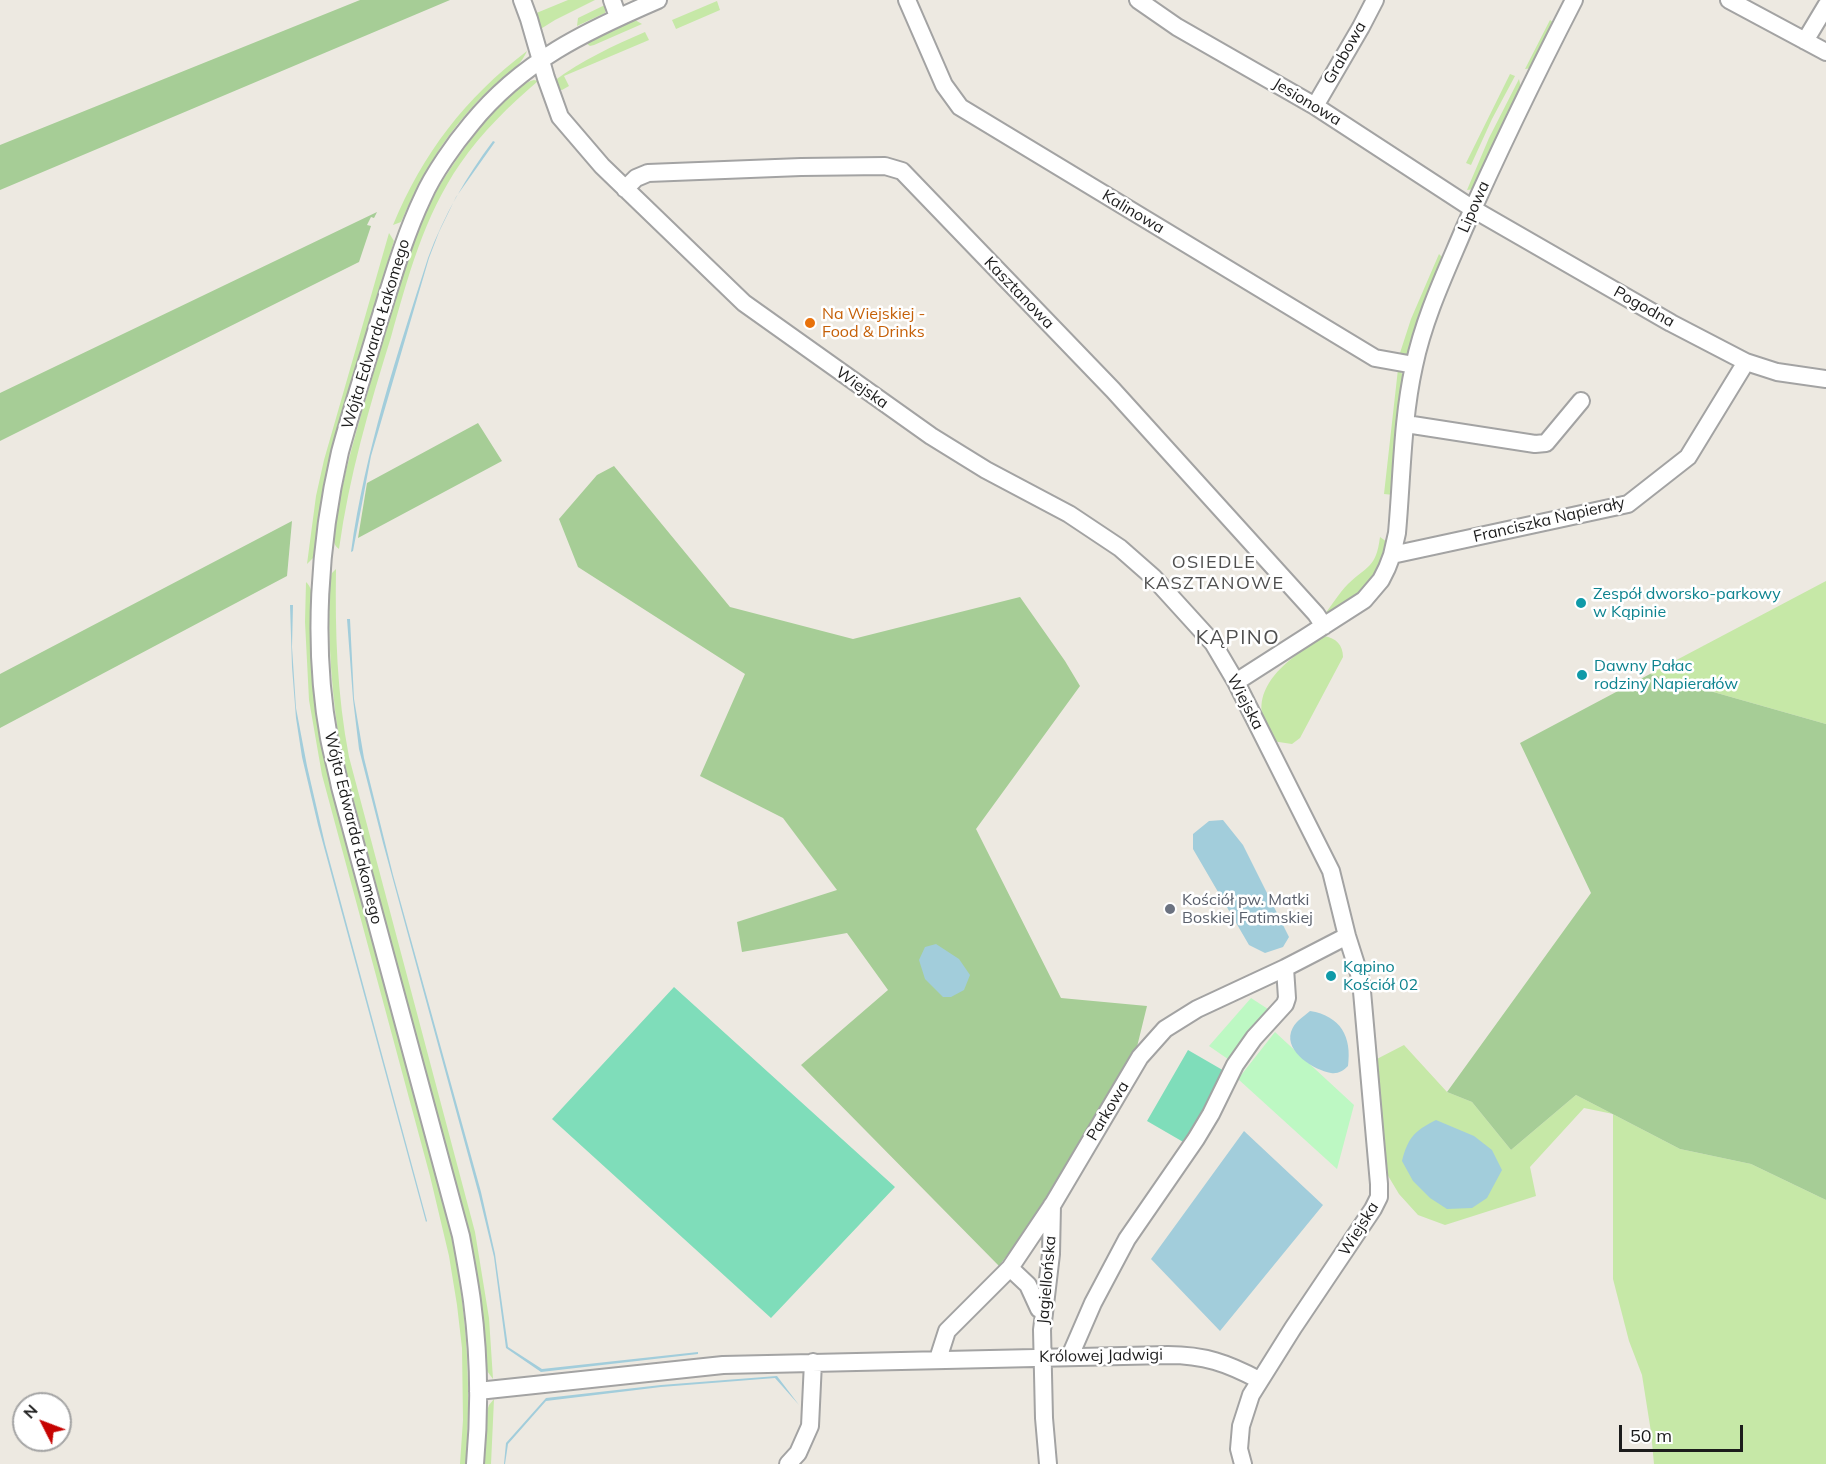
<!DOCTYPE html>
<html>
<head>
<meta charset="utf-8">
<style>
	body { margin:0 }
	#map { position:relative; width:1826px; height:1464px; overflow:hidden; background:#ede9e1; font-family:Mulish,sans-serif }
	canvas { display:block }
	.north { position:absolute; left:12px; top:1392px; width:60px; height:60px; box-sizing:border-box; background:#fff; border:2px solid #a4a4a4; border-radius:50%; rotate:312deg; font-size:16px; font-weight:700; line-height:24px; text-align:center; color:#1c1c1c }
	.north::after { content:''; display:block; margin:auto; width:21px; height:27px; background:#c60402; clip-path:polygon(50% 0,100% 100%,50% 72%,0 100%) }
	.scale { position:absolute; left:1619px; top:1425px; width:124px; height:27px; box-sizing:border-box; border:3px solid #1c1c1c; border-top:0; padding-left:8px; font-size:18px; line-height:21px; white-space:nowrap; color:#1c1c1c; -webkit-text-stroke:4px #fff; paint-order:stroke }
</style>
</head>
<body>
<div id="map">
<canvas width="1826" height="1464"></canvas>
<div class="north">N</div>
<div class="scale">50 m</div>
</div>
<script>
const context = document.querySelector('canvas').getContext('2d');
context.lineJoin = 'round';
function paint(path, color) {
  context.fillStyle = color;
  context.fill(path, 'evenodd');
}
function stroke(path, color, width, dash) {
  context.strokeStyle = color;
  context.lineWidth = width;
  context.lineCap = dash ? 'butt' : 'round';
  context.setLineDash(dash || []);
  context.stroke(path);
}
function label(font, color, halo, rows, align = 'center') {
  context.font = font + ' Mulish,sans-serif';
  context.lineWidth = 5;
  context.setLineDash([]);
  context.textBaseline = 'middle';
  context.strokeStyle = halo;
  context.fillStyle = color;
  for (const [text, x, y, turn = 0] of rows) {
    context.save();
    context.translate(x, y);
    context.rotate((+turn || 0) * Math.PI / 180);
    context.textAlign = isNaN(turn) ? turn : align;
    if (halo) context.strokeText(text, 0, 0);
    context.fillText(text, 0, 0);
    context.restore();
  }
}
paint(new Path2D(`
	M568,0H595L555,20L539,30L534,14Z
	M717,1L720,10L676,29L672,20Z
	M607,4L605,13L577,26L578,18Z
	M635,20L642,24L594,45L590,46L586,43Z
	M1550,20L1553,22L1554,25L1533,68L1525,69Z
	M645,32L649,40L564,76L569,86L562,90L557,89L554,81C582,60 613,46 645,32Z
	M527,51C520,68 501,79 488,91C477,101 467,113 457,125C433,155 416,188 401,222L393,225C423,153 465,98 527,51Z
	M1510,74L1515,76L1492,119L1471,165L1466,163Z
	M1519,79L1521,88L1475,189L1467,190L1489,138Z
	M534,80L538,81C509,106 482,132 460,164C424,216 408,277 391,337C369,408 349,476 339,549C336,547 335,545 334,542C332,531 340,499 342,488C354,435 370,385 385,333C399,287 411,239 434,196C448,169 505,86 534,80Z
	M389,233L394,241C363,345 329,449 314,557L307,564L316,496L324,460Z
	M1439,254L1444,259L1410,352L1404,355L1399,356L1411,319Z
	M1398,369L1404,376L1394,495L1384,494Z
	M1380,537L1387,542C1382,562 1373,583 1357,596C1349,603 1338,609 1329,615H1324C1332,605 1339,593 1348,584C1368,565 1376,568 1380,537Z
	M336,569C335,633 337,694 349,757L475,1232L489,1318L493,1379L487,1371L486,1366L481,1300L469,1234L341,753C332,696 327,638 330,580L332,573Z
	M1826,581V724L1650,674Z
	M306,582C316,591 311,610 312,622C313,667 317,712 324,756L445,1206C466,1296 472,1372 466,1464H460L463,1420L462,1348L457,1305L449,1256L430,1176L322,775L309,700L305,622Z
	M1324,636C1336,638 1343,645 1343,657L1300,738L1292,744L1272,741C1269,734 1265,726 1263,719C1253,680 1298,653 1324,636Z
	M1404,1045L1447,1092L1472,1102L1511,1150L1576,1095L1680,1149L1751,1164L1826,1200V1464H1654L1651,1432L1642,1375L1629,1341L1613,1279V1114L1584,1108L1530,1167L1536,1196L1445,1225L1418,1215L1399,1194L1387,1174L1373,1061Z
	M494,1399L491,1464H484L487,1411L489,1405Z`), '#c6e8a7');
paint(new Path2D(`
	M360,0H450L0,190V145Z
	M377,212L374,218L371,217L367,225L371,226L359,262L0,441V393Z
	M478,423L502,461L358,538L367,483Z
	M614,466L730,607L853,639L1020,597L1065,661L1080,686L976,829L1061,998L1147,1006L1135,1055L1046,1203L999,1266L801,1065L888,990L847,933L742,952L737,922L837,890L783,818L700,776L745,674L578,567L559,519L597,475Z
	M292,521L287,576L0,728V674Z
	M1650,674L1826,724V1200L1751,1164L1680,1149L1576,1095L1511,1150L1472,1102L1447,1092L1591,893L1520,743Z`), '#a6cd96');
paint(new Path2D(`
	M1251,998L1274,1013L1235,1064L1209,1046Z
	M1275,1032L1354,1105L1337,1169L1238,1079Z`), '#bdf8c3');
paint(new Path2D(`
	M674,987L895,1187L771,1318L552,1119Z
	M1188,1050L1226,1072L1185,1143L1147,1121Z`), '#7fddba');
paint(new Path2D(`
	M493,141L495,142L456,197L439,232L429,258L371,456L353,551L351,552C365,451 397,355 428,258C444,215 466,177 493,141Z
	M290,605H293L292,647L296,708L307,766L325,844L427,1221L426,1222L318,825L302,757L296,718L292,667Z
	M347,619H350L354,699L364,758L393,875L481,1192L495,1254L508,1347L542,1369L698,1352V1354L541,1372L506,1348L494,1257L479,1195L383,843L359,749L353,699Z
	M1223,820L1243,845L1289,937L1283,947L1265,953L1249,945L1193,849V834L1209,821Z
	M936,944L959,959L970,975L964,990L951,997H943L925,979L919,960L925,947Z
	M1310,1011C1341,1016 1352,1037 1348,1066C1343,1071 1338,1074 1331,1073C1314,1070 1285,1052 1291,1032C1294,1022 1303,1017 1310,1011Z
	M1436,1120L1474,1136L1492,1150L1502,1170L1487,1198L1472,1208L1447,1209L1430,1198L1413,1181L1402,1161C1408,1138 1414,1131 1436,1120Z
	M1244,1131L1323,1205L1220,1331L1151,1259Z
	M777,1376L799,1405L775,1378L661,1387L546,1401L508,1444L505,1464H504L506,1443L546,1398L661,1385Z`), '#a2cddb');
const minor = new Path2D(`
	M522,0L529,19L546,78L560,117L602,166L744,303L931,436L986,470L1069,514L1120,548L1153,577L1213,643L1236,682L1331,871L1347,936L1361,980L1379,1184V1197L1373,1209L1293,1328L1251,1395L1241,1426L1239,1449L1243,1464
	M612,0L618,17
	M907,0L944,85L960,107L1375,358L1414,365
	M1138,0L1177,27L1315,106L1473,209L1671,323L1746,362L1777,372L1826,379
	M1729,0L1826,52
	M1805,41L1826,6
	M1315,106L1361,27L1375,0
	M625,189L636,178L648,173L801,167L885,166L902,171L1113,390L1316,614L1324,626
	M1406,424L1535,444L1546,443L1581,401
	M1392,555L1628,504L1688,457L1746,362
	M1236,682L1364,600L1381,580L1387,568L1392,555L1397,533C1402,478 1402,420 1414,366C1424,318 1445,274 1464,229C1498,152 1535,76 1574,0
	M1010,1268L1028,1285L1039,1309L1043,1310
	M1070,1356L1093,1303L1127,1239L1196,1139L1211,1114L1235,1065L1254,1038L1285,1004L1287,998L1285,968
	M938,1359L947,1331L1010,1268L1053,1204L1140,1057L1165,1029L1197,1009L1285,968L1347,936
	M478,1391L723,1365L1168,1355C1204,1355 1227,1363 1259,1380
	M475,1464C480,1410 479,1354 472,1301C469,1279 465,1258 461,1236L340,787C337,771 332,754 329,738C312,646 319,542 340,452C351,411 365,369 377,328C391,284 403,239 423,197C433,174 455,143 471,124C522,61 586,31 658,0
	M788,1464L798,1453L810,1426L813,1362
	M1048,1464L1044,1418L1042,1330L1051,1254L1052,1205`);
stroke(minor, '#a3a3a3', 20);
stroke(minor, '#fff', 16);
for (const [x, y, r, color] of [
	[810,323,6,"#e8710a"],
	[1581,603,6,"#0f9aa8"],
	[1582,675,6,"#0f9aa8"],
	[1170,909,6,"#6b7280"],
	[1331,976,6,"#0f9aa8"]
]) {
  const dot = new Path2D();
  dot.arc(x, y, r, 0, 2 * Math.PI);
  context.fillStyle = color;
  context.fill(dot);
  stroke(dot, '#fff', 2);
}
label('16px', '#1c1c1c', '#fff', [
	["Grabowa",1345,53,-60],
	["Jesionowa",1307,102,31],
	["Lipowa",1474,207,-66],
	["Kalinowa",1133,212,31],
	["Kasztanowa",1019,293,46],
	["Pogodna",1644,307,29],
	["Wójta Edwarda Łakomego",376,334,-73],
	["Wiejska",862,388,35],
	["Franciszka Napierały",1549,520,-13],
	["Wiejska",1245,702,62],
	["Wójta Edwarda Łakomego",353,828,76],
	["Parkowa",1108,1111,-59],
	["Wiejska",1359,1229,-58],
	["Jagiellońska",1047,1280,-85],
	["Królowej Jadwigi",1101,1356,-1]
]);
label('16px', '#c56008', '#fff', [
	["Na Wiejskiej -",822,314],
	["Food & Drinks",822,332]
], 'left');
label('16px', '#0d838f', '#fff', [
	["Zespół dworsko-parkowy",1593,594],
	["w Kąpinie",1593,612],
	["Dawny Pałac",1594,666],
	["rodziny Napierałów",1594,684],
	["Kąpino",1343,967],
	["Kościół 02",1343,985]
], 'left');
label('16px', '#5b616d', '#fff', [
	["Kościół pw. Matki",1182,900],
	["Boskiej Fatimskiej",1182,918]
], 'left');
context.letterSpacing = '1.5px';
label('18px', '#4f4f4f', '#fff', [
	["OSIEDLE",1214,563],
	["KASZTANOWE",1214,584]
]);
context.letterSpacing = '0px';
context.letterSpacing = '1.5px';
label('20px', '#4f4f4f', '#fff', [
	["KĄPINO",1238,638]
]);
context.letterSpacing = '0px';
</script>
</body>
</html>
